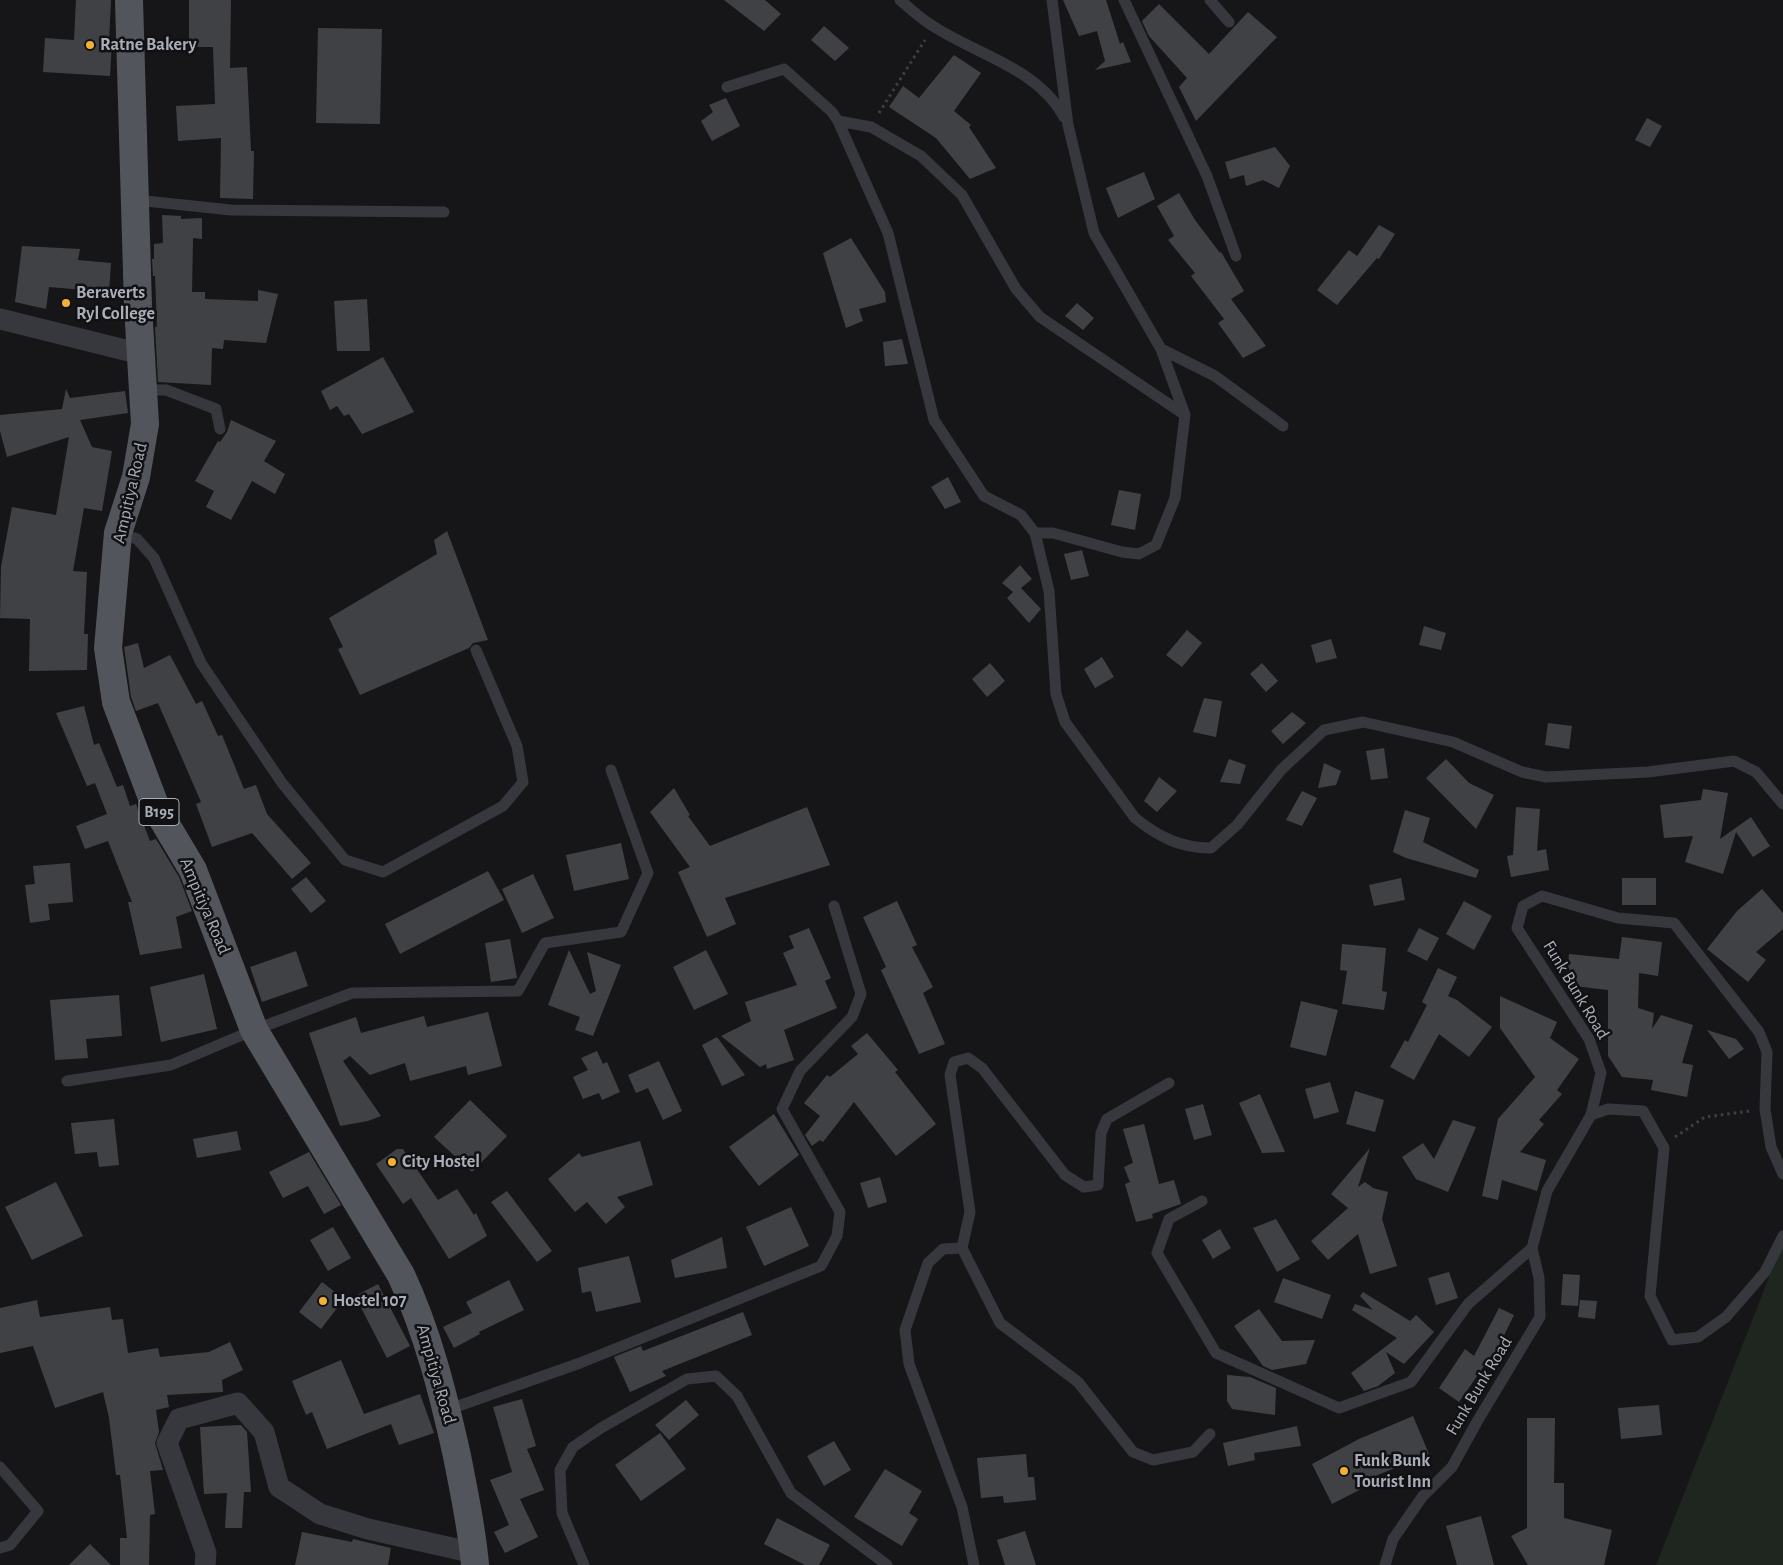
<!DOCTYPE html>
<html>
<head>
<meta charset="utf-8">
<style>
	body { margin:0 }
	canvas { display:block; background:#161618 }
</style>
</head>
<body>
<canvas width="1783" height="1565"></canvas>
<script>
const context = document.querySelector('canvas').getContext('2d');
context.lineJoin = 'round';
function paint(path, color) {
  context.fillStyle = color;
  context.fill(path, 'evenodd');
}
function stroke(path, color, width, dash) {
  context.strokeStyle = color;
  context.lineWidth = width;
  context.lineCap = dash ? 'butt' : 'round';
  context.setLineDash(dash || []);
  context.stroke(path);
}
function label(font, color, halo, rows, align = 'center') {
  context.font = font + ' "Alegreya Sans",sans-serif';
  context.lineWidth = 5;
  context.setLineDash([]);
  context.textBaseline = 'middle';
  context.strokeStyle = halo;
  context.fillStyle = color;
  for (const [text, x, y, turn = 0] of rows) {
    context.save();
    context.translate(x, y);
    context.rotate((+turn || 0) * Math.PI / 180);
    context.textAlign = isNaN(turn) ? turn : align;
    if (halo) context.strokeText(text, 0, 0);
    context.fillText(text, 0, 0);
    context.restore();
  }
}
paint(new Path2D(`
	M1783,1242V1565H1656Z`), '#1e261f');
paint(new Path2D(`
	M76,0H111L109,42H112L110,76L43,72L45,38L74,40Z
	M189,0H231L230,68L247,67L251,151H254L253,199L220,198L221,138L178,141L176,106L215,104L213,47H189Z
	M724,0H765L781,14L764,31Z
	M1063,0H1106L1120,44L1123,42L1131,62L1095,70L1105,61L1097,31L1079,36Z
	M1159,4L1209,54L1248,12L1277,37L1196,121L1179,87L1187,78L1149,36L1142,21Z
	M824,26L849,48L835,61L811,40Z
	M318,28L382,29L380,124L316,123Z
	M954,55L981,73L954,111L971,125L969,127L996,168L970,179L936,138L889,107L903,86L919,98Z
	M726,98L740,126L712,141L701,121L713,112L709,105Z
	M1647,118L1662,126L1650,147L1635,140Z
	M1275,147L1290,166L1279,188L1263,180L1246,186L1244,175L1230,179L1225,162Z
	M1144,172L1155,199L1118,218L1106,188Z
	M1179,193L1195,220L1220,253L1221,252L1244,291L1231,299L1266,346L1243,358L1218,323L1224,319L1191,276L1195,273L1168,240L1174,236L1157,206Z
	M162,215L181,216V219L202,218V239L193,238L192,292H205V299L258,301V290L278,294L266,343L224,340L223,349L212,348L211,385L158,382L155,327H157L155,276H153L152,259H154V244L163,243Z
	M1379,225L1395,234L1379,259L1377,258L1337,305L1317,290L1349,250L1357,256Z
	M851,238L885,292L886,302L859,309L863,321L846,328L823,253Z
	M22,246L80,249L78,260L111,263L109,292L49,287L46,309L15,302Z
	M367,299L370,351H337L334,301Z
	M1077,303L1094,318L1083,330L1065,316Z
	M902,339L908,364L885,366L883,342Z
	M383,357L414,412L362,434L349,414L344,416L337,406L330,410L321,391Z
	M66,389L70,398L125,391L128,413L80,420L92,447L112,451L102,511L84,508L73,571L87,572L84,634H88L87,670L29,671L30,619L0,618L1,567L12,507L56,515L69,437L7,457L0,431V415L62,409Z
	M231,420L276,441L264,461L285,474L275,494L252,481L231,520L206,507L214,491L195,481L218,441L220,442L227,432Z
	M948,477L961,502L945,509L931,487Z
	M1119,490L1141,494L1135,530L1111,525Z
	M447,531L488,640L473,643L469,648L360,695L338,649L343,647L329,618L437,554L434,540Z
	M1082,550L1089,576L1071,580L1064,554Z
	M1020,565L1032,579L1021,588L1041,609L1029,623L1007,598L1013,592L1002,583Z
	M1424,626L1446,633L1441,650L1419,645Z
	M1187,630L1202,643L1182,667L1166,655Z
	M1331,639L1337,658L1316,663L1311,645Z
	M138,643L144,668L170,655L196,704L202,701L218,736L222,735L244,789L256,785L267,814L311,863L292,879L252,833L212,847L196,804L201,802L158,703L136,711L131,697L124,647Z
	M1102,657L1114,677L1095,688L1084,669Z
	M990,663L1005,681L987,697L972,679Z
	M1262,663L1278,681L1266,692L1250,674Z
	M1204,698L1222,701L1216,737L1193,732Z
	M84,706L94,745L99,743L117,787L123,785L130,806L136,804L150,841L156,839L179,877L192,911L176,917L182,948L140,955L128,902H132L108,841L85,849L76,826L107,814L95,783L87,786L56,713Z
	M1292,712L1306,723L1283,744L1271,731Z
	M1548,723L1572,726L1569,749L1545,745Z
	M1384,748L1388,778L1371,780L1366,751Z
	M1229,759L1246,765L1240,784L1220,782Z
	M1446,759L1469,783L1494,795L1476,829L1426,778Z
	M1324,763L1341,771L1336,785L1318,788Z
	M1159,777L1177,791L1157,812L1144,801Z
	M674,788L690,815L688,816L710,846L807,807L830,865L725,898L736,924L707,937L678,872L690,867L650,812Z
	M1703,789L1728,793L1720,839L1751,817L1770,846L1753,857L1736,832L1723,874L1685,862L1693,836L1664,838L1660,805L1701,800Z
	M1302,791L1317,798L1302,826L1286,820Z
	M1516,807L1540,809L1537,851L1546,849L1549,870L1511,877L1507,856L1513,855Z
	M1405,810L1430,818L1423,842L1479,870L1476,878L1406,858L1393,852Z
	M621,843L629,879L574,891L566,855Z
	M70,863L73,902L48,904L50,920L30,923L25,885L35,884L33,866Z
	M488,871L504,900L400,954L385,924Z
	M533,874L554,918L522,933L502,889Z
	M306,877L326,901L311,913L291,889Z
	M1401,878L1405,900L1374,906L1369,885Z
	M1622,878H1656V905H1622Z
	M1762,889L1783,913V929L1756,952L1766,960L1748,982L1707,949L1737,911Z
	M897,901L917,945L912,947L933,987L923,993L945,1044L919,1054L881,970L886,967L863,917Z
	M1464,901L1492,916L1474,950L1446,934Z
	M809,928L831,978L825,981L837,1008L784,1030L794,1060L767,1069L766,1064L760,1067L721,1036L751,1021L745,1002L797,985L783,953L794,948L789,936Z
	M1419,928L1439,938L1427,961L1407,951Z
	M1622,937L1662,942L1658,976L1639,973L1638,1008L1654,1013L1652,1029L1661,1015L1693,1025L1682,1063L1693,1065L1687,1097L1651,1090L1653,1080L1622,1077L1608,1056V990L1566,985L1569,954L1619,959Z
	M510,939L517,978L491,982L485,943Z
	M1342,944L1386,948L1382,991L1387,992L1384,1010L1342,1004L1347,971L1340,970Z
	M569,950L590,994L596,991L587,952L621,965L593,1036L575,1030L580,1017L548,1005Z
	M706,950L728,994L694,1010L673,967Z
	M296,951L308,986L262,1002L250,967Z
	M1438,968L1457,977L1448,996L1457,1000L1492,1027L1469,1057L1439,1034L1414,1080L1390,1067L1405,1040L1408,1042L1427,1005L1422,1002Z
	M204,974L217,1029L161,1042L150,987Z
	M119,995L122,1036L86,1039L88,1058L55,1060L50,1000Z
	M1500,996L1557,1022L1550,1038L1579,1059L1557,1090L1562,1094L1539,1120L1544,1124L1520,1152L1546,1160L1537,1191L1502,1180L1498,1200L1482,1196L1498,1119L1535,1077L1500,1028Z
	M1301,1001L1338,1010L1326,1056L1290,1047Z
	M488,1012L502,1066L468,1075L466,1066L410,1081L405,1063L370,1075L350,1056L343,1061L381,1116L368,1121L340,1126L309,1033L356,1017L361,1033L424,1016L427,1027Z
	M1707,1030L1736,1039L1744,1049L1729,1059Z
	M867,1033L898,1070L895,1072L936,1124L896,1156L854,1102L823,1142L820,1140L812,1146L805,1135L820,1116L804,1103L827,1075L830,1077L858,1054L851,1046Z
	M717,1037L745,1075L722,1086L702,1045Z
	M597,1051L603,1064L607,1062L620,1092L602,1100L599,1093L583,1099L573,1077L588,1070L581,1058Z
	M659,1061L682,1111L663,1120L648,1088L636,1093L628,1075Z
	M1330,1082L1339,1112L1314,1119L1305,1089Z
	M1355,1091L1384,1100L1375,1132L1346,1124Z
	M1260,1094L1285,1152L1262,1153L1239,1103Z
	M470,1100L507,1136L472,1172L434,1137Z
	M1203,1104L1212,1135L1194,1140L1185,1109Z
	M774,1114L799,1155L759,1186L729,1147Z
	M114,1119L119,1165L99,1167L97,1152L75,1154L71,1123Z
	M1453,1120L1476,1127L1448,1192L1416,1179L1402,1157L1423,1143L1434,1159Z
	M1144,1124L1159,1184L1174,1180L1181,1204L1152,1214L1153,1218L1136,1222L1125,1184L1130,1182L1124,1167L1133,1163L1123,1129Z
	M237,1131L241,1150L197,1158L193,1139Z
	M640,1141L653,1185L617,1197L625,1207L606,1224L587,1202L575,1212L548,1179L579,1153L582,1157Z
	M1370,1148L1358,1187L1365,1182L1373,1188L1388,1192L1382,1219L1397,1266L1370,1274L1358,1234L1328,1260L1311,1241L1348,1208L1331,1194Z
	M397,1149H403L438,1200L457,1189L474,1215L476,1213L487,1236L449,1259L411,1198L403,1204L376,1164Z
	M309,1152L341,1205L324,1214L308,1186L283,1198L269,1172Z
	M880,1177L887,1202L868,1208L860,1183Z
	M56,1182L83,1236L32,1260L5,1207Z
	M507,1191L552,1251L537,1262L491,1202Z
	M791,1207L809,1246L764,1266L746,1227Z
	M1276,1219L1300,1259L1277,1272L1253,1228Z
	M333,1227L351,1258L328,1271L310,1240Z
	M1220,1229L1231,1248L1213,1259L1202,1240Z
	M722,1237L727,1268L675,1278L671,1260Z
	M629,1256L641,1302L596,1312L591,1291L582,1293L578,1268Z
	M1449,1272L1458,1298L1436,1305L1428,1278Z
	M1563,1274L1580,1275L1578,1306L1561,1305Z
	M1283,1278L1331,1295L1322,1319L1274,1302Z
	M509,1280L524,1310L479,1332L480,1334L454,1348L443,1327L472,1313L466,1302Z
	M322,1282L344,1299L321,1329L299,1312Z
	M378,1284L410,1346L387,1358L355,1296Z
	M1363,1292L1410,1321L1416,1315L1434,1332L1404,1364L1386,1352L1395,1373L1378,1386L1364,1391L1351,1373L1397,1338L1352,1310L1355,1304L1373,1310L1360,1296Z
	M37,1300L40,1317L110,1307L112,1320L123,1319L128,1353L158,1348L160,1357L209,1352L230,1342L243,1370L222,1380L223,1392L167,1395L169,1407L156,1410L159,1432L155,1443L163,1470L150,1471L155,1514L150,1515L149,1565H120V1538H127L120,1475H116L109,1418L103,1392L55,1408L33,1346L0,1353V1308Z
	M1580,1300L1597,1301L1595,1319L1578,1317Z
	M1499,1308L1514,1315L1495,1354L1493,1353L1459,1402L1439,1388L1465,1349L1474,1356Z
	M1259,1309L1282,1341L1315,1340L1306,1364L1272,1370L1263,1366L1234,1326Z
	M743,1312L752,1335L662,1371L666,1376L630,1392L614,1357L641,1346L643,1351Z
	M341,1360L364,1414L420,1394L434,1433L399,1445L391,1424L327,1449L312,1412L306,1415L292,1381Z
	M1227,1375L1250,1377L1276,1388L1275,1415L1232,1409L1227,1401Z
	M522,1399L536,1446L527,1449L544,1490L520,1499L538,1537L505,1553L494,1532L509,1525L490,1480L512,1472L493,1407Z
	M686,1400L699,1415L669,1440L655,1425Z
	M1659,1405L1662,1435L1621,1439L1618,1408Z
	M1413,1416L1429,1454L1373,1477L1375,1482L1332,1504L1312,1464L1359,1439Z
	M1527,1418H1555L1554,1483H1564V1518L1612,1530L1604,1565H1528L1511,1536L1527,1528Z
	M241,1425L247,1432L251,1492H244L242,1528H225L227,1493L204,1494L200,1427Z
	M1297,1426L1301,1446L1254,1453L1255,1460L1228,1466L1223,1443Z
	M660,1433L686,1469L641,1501L615,1465Z
	M834,1441L851,1470L824,1486L807,1456Z
	M1026,1454L1028,1477H1034L1036,1500L1004,1503L1003,1496L981,1498L977,1458Z
	M885,1469L922,1491L909,1513L918,1519L902,1546L854,1517Z
	M1481,1516L1494,1565H1457L1446,1526Z
	M777,1518L830,1545L819,1565H805L764,1544Z
	M1025,1531L1036,1565H1005L997,1540Z
	M302,1532L352,1542L353,1539L391,1548L388,1565H295Z
	M90,1544L111,1565H69Z`), '#404145');
stroke(new Path2D(`
	M879,113L925,40
	M1675,1137L1705,1117L1750,1111`), '#3d3f44', 3, [2.5, 4]);
stroke(new Path2D(`
	M900,0C911,9 921,19 933,26C977,55 1038,68 1064,117
	M1124,0L1207,176L1236,256
	M1210,0L1229,22
	M727,87L784,69L832,112L838,121L888,233L934,420L984,496L1021,515L1035,533L1049,591L1056,694L1065,722L1135,818C1159,837 1180,848 1211,848L1237,825L1281,770L1324,730L1363,722L1453,742L1522,772L1546,777L1648,772L1734,761L1756,772L1783,804
	M838,121L871,127L921,156L962,195L1016,289L1040,317L1185,415
	M136,200L231,210L444,212
	M1161,349L1215,376L1283,426
	M144,390H166L216,409L220,429
	M119,533L137,539L154,558L201,663L282,783L345,860L383,872L503,806L523,782L517,746L476,650
	M1035,533H1053L1122,552L1139,554L1156,545L1175,498L1185,415L1161,349L1094,233L1068,125L1052,0
	M67,1081L171,1065L254,1030L352,993L518,991L545,943L621,932L648,873L611,770
	M1591,1115L1608,1109L1643,1111L1664,1148L1650,1296L1672,1340L1698,1337L1726,1317L1765,1272L1783,1236
	M1202,1201L1169,1219L1157,1253L1216,1353L1339,1408L1411,1382L1468,1304L1532,1248
	M962,1248L970,1212L950,1075L954,1062L968,1058L982,1068L1065,1175L1084,1187L1098,1185L1101,1133L1107,1119L1169,1083
	M447,1410L580,1363L821,1266L837,1236L840,1212L782,1109L800,1071L852,1017L861,994L834,906
	M0,1467L38,1511L10,1545L0,1548
	M584,1565L562,1513L560,1470L573,1447L601,1428L687,1379L716,1376L737,1396L791,1493L887,1565
	M974,1565L962,1507L909,1364L905,1330L928,1263L943,1249L962,1248L1000,1323L1078,1382L1133,1452L1153,1460L1193,1452L1210,1434
	M1385,1565L1393,1539L1422,1497L1452,1467L1478,1420L1540,1317L1539,1278L1532,1248L1547,1191L1591,1115L1601,1073L1589,1039L1517,928L1523,906L1542,896L1618,918L1674,923L1759,1032L1767,1052L1765,1109L1771,1147L1783,1174`), '#37383d', 11);
stroke(new Path2D(`
	M0,319L141,354
	M205,1565L206,1553L167,1443L179,1419L238,1403L264,1432L279,1487L320,1514L368,1529L474,1553`), '#37383d', 21);
stroke(new Path2D(`
	M129,0L138,306L145,424L136,477L118,533L108,648L116,702L156,808L193,870L254,1030L401,1275C428,1333 443,1393 457,1456C464,1492 472,1528 475,1565`), '#53555c', 28);
for (const [x, y, r, color] of [
	[90,45,5,"#f2b134"],
	[66,303,5,"#f2b134"],
	[392,1162,5,"#f2b134"],
	[323,1301,5,"#f2b134"],
	[1344,1471,5,"#f2b134"]
]) {
  const dot = new Path2D();
  dot.arc(x, y, r, 0, 2 * Math.PI);
  context.fillStyle = color;
  context.fill(dot);
  stroke(dot, '#111113', 2);
}
for (const [x, y, w] of [
	[159,812,40]
]) {
  const box = new Path2D();
  box.roundRect(x - w / 2, y - 13.5, w, 27, 4);
  context.fillStyle = '#111113';
  context.fill(box);
  stroke(box, '#a8adb8', 1);
}
label('bold 16px', '#a8adb8', null, [
	["B195",159,812]
]);
label('bold 18px', '#a8adb8', '#111113', [
	["Ratne Bakery",100,45],
	["Beraverts",76,293],
	["Ryl College",76,314],
	["City Hostel",402,1162],
	["Hostel 107",333,1301],
	["Funk Bunk",1354,1461],
	["Tourist Inn",1354,1482]
], 'left');
label('18px', '#a8adb8', '#111113', [
	["Ampitiya Road",130,493,-77],
	["Ampitiya Road",205,906,67],
	["Funk Bunk Road",1576,990,59],
	["Ampitiya Road",436,1374,74],
	["Funk Bunk Road",1479,1386,-59]
]);
</script>
</body>
</html>
